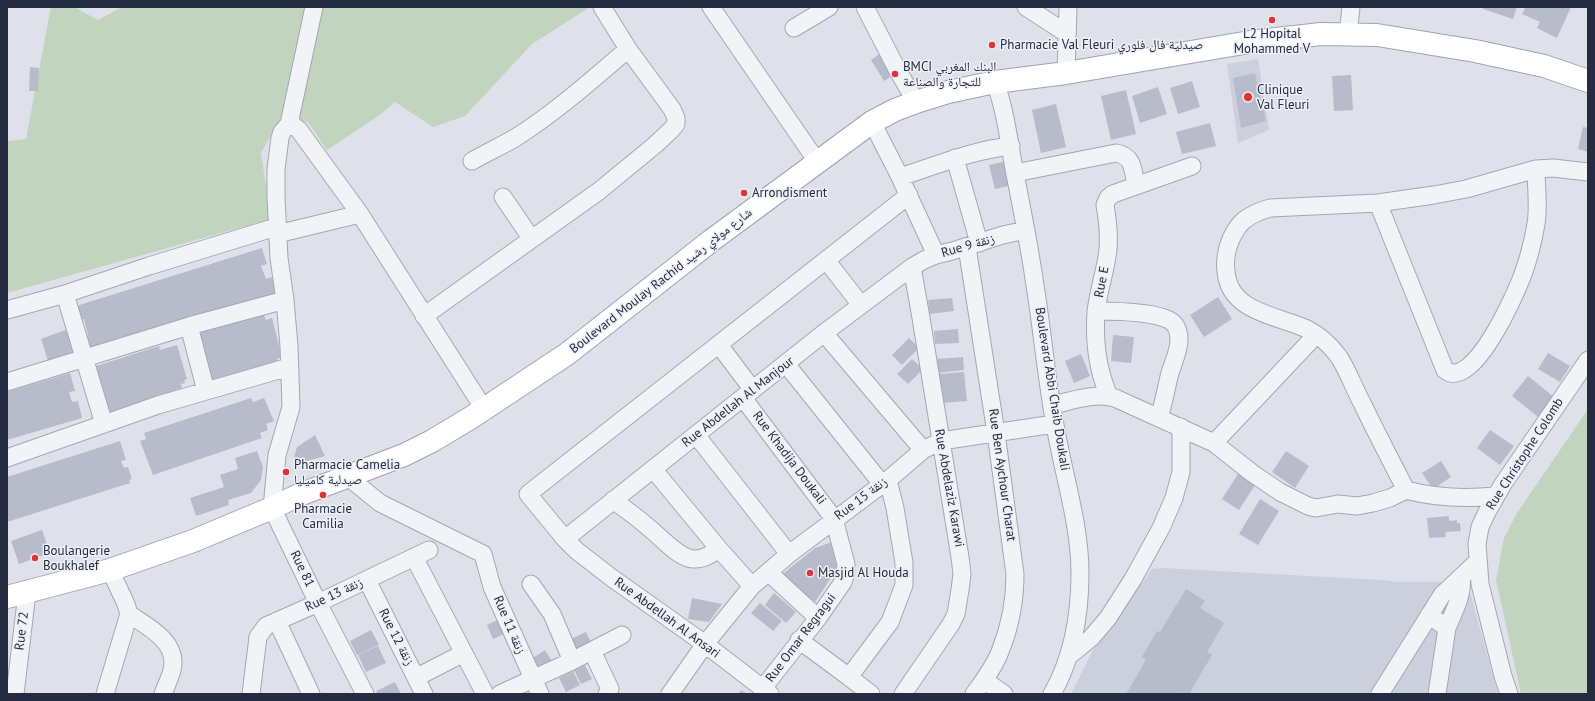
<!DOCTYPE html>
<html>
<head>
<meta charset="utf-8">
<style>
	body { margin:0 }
	#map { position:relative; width:1595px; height:701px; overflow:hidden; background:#dee1ea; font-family:"PT Sans",sans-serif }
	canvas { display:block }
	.frame { position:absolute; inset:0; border:8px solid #252c42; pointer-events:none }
</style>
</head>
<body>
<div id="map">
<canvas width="1595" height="701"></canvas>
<div class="frame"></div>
</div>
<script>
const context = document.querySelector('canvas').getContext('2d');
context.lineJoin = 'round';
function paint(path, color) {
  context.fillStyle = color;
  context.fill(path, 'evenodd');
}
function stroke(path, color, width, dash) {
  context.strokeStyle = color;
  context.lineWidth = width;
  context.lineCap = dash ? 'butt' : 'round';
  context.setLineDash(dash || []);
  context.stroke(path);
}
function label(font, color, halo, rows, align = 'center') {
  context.font = font + ' "PT Sans","Noto Naskh Arabic",sans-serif';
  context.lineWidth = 3;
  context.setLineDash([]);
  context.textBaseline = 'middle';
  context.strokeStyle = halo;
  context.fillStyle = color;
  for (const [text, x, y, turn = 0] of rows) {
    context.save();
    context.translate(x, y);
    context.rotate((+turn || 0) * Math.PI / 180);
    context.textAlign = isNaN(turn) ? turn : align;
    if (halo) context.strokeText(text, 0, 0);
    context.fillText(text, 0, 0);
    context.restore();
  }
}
paint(new Path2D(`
	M1258,59L1269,130L1238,143L1227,64Z
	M1163,568L1382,580L1397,582H1465L1471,596L1498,694H1071L1093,650L1152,569Z`), '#ccd0dc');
paint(new Path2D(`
	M51,7H74L98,20L122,7H590L532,44L465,116L433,127L395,102L378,116L327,150L308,122L281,118L261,153L271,219L7,293V141L26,139Z
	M1588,409V694H1521L1496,580L1504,538L1517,513Z`), '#c1d4be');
paint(new Path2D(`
	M1483,7H1517L1513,19L1483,9Z
	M1526,7H1571L1557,38L1537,28L1540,22L1522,14Z
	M884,51L897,73L884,81L871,60Z
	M30,67L39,68L38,91H29Z
	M1255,73L1266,121L1241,128L1233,78Z
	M1351,75L1353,110L1334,111L1332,76Z
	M1192,81L1200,107L1178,114L1170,88Z
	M1158,87L1167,114L1140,123L1132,96Z
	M1126,90L1136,134L1111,140L1101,96Z
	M1056,104L1066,147L1041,153L1032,110Z
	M1210,123L1216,146L1182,154L1176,132Z
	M1583,127L1588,128V152L1578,149Z
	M1007,161L1012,185L995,189L989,165Z
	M262,248L267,264L261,266L266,279L272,277L277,293L86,351L82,337L88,335L84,319L77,321L73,307Z
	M1218,297L1232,319L1204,337L1190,315Z
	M952,298L954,311L930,314L928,300Z
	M263,313L266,320L272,318L282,357L277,359L279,364L218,381L213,379L206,380L194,340L201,338L199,333Z
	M958,329L959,343L935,344L934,331Z
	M65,330L67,333H70L78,356L50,367L41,339Z
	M1113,335L1134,337L1131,363L1111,361Z
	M909,338L919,348L902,365L892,355Z
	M177,345L187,379L184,380L185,383L181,384L182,388L175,390L176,394L110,413L109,407L105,408L93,367L159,346L160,350Z
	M1548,353L1570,366L1560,382L1538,369Z
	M1081,354L1090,376L1074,383L1065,361Z
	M963,357L964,370L937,373L936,359Z
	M912,359L923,369L908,384L897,374Z
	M964,372L967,401L942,403L938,374Z
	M70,373L75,391L69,392L72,402L78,401L82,418L7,440V392Z
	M1528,376L1554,397L1538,417L1512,396Z
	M251,398L253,402L264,398L274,421L266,424L268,430L260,433L262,438L153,475L140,441L146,439L144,433Z
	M1490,430L1514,446L1500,465L1477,448Z
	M315,435L325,456L297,464L294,457L297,447Z
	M120,441L126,460L121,461L124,468L128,467L132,479L129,480L130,483L7,522V477Z
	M257,451L263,467L261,480L251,493L228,500L229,505L196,516L190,498L224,487L220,475L238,469L235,458Z
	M1286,451L1309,466L1295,488L1272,472Z
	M1441,461L1451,477L1433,489L1422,473Z
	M1238,474L1255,485L1239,510L1222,499Z
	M1260,499L1279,511L1258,545L1239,534Z
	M1449,516V521L1457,520V523H1460L1461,531L1445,532L1446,537L1429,538L1427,518Z
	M42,530L50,553L19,564L11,541Z
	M832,542L837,569L815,602L780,576L815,548Z
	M1186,589L1205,601L1200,608L1224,623L1207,652L1212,655L1189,694H1185L1181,692L1179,694H1126L1146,660L1142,657L1157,631L1160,632Z
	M774,593L796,612L786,623L765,605Z
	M692,598L722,604L709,622L688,619Z
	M760,603L782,621L773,631L751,613Z
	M502,618L508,632L493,639L487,625Z
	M371,630L379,645L357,655L350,641Z
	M586,632L593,647L578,654L571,639Z
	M378,646L386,663L366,672L358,655Z
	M545,650L553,663L541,671L533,658Z
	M585,665L592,679L581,684L574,670Z
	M573,671L580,685L566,692L559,678Z
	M395,682L401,694H378L376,691Z
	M741,690L748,694H738Z`), '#b8bcca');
const minor = new Path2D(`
	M711,7L818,163
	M865,7L898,71L916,102
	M1026,7L1066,33
	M794,28L829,7
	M1348,34L1351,7
	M1066,73L1068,7
	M995,82C1006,112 1009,143 1015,174C1022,209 1029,244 1034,279C1042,327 1046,376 1055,425C1063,473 1080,524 1080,573C1080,615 1073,657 1052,694
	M872,122L900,177L936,255
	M289,124L314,7
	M955,158L979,243
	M472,161C486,153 501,146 515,138C556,112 592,80 628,49
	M1015,173L1116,153C1134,156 1133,171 1136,186
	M900,177C937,165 973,150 1011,146
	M503,197L531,238
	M1378,203L1445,370C1473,392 1516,293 1523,274C1529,258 1533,241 1536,224C1539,207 1536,186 1536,169
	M277,234L360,214
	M967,247L996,433L1015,574C1015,598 1010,626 1001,649C995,666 984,680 974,694
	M826,260L861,305
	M65,294L104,424
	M7,310L65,294L149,266L276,227
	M1096,311C1114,311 1153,312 1169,320C1177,324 1179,332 1179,340C1179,351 1173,363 1170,373C1166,388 1164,403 1159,417
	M424,316L599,191L655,145L671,130L676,124V118L672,109L628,49L602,7
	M189,326L206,391
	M824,333L923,450
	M719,345L753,390
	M786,364L882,484
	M7,382L189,326L285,300
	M1109,396C1097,369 1094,341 1096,312C1098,293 1104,275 1107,257C1110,240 1108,222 1105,205L1108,198L1113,194L1192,166
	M743,398L834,519L846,564L845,576L843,582L818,618L763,688
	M1052,405C1072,401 1095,392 1115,398L1214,443L1252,473L1280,492L1308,506L1316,508L1338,504L1357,506L1373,503L1390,498L1406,490C1436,498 1465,499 1495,496
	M696,435L789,554
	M1214,443L1316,335
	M7,458L158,405L289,367
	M653,469L719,549L752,586
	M348,477L380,503L483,554L492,587L540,694
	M1406,490C1391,461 1376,432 1362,403C1354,388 1348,371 1339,357C1331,346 1319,335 1307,329C1276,315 1229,312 1226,271C1225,264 1226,254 1228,247C1236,223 1246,215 1270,208L1378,203L1434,195L1466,189L1536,169L1553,168L1588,172
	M613,500C625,509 637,517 648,527C660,536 678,558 693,559C703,560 711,554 719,549
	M565,539L824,333L912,267L924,260L936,255L952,251L1003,235L1026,230
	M414,557L485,694
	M768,572L818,618
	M367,580L424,694
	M531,584L552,614L572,661
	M129,614C148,627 179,642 172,670C170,678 166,686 163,694
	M1429,615L1447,628L1437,694
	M277,621L311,694
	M1447,628C1453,613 1464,594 1461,578
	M799,640L849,677
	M592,651L610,689L607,694
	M1069,656L1091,638L1108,618L1133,579L1161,528L1174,498L1181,472V427
	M417,677L464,653
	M984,680L1004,694
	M15,694L27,593
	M105,694L129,614L126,604L110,570
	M251,694L258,637L266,626L318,603L429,550
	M365,694L318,603L272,508L277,455L291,407L289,346L285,300L279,258L276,197V169L280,138L282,132L289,124L293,125L299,130L360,214L484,409
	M500,694L572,661L622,635
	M670,694L705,644L752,586L789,554L888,480L923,450L941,441L1054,424
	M770,694L705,644L612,578L577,551L565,539L528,494L909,195
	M871,694L849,677L890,622L904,585V563L895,508L888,480
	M903,694L951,624L956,614L960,590L962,574L960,557L920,312L912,267
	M1380,694L1442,595L1478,561
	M1509,694L1503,676L1480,584L1477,544L1480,527L1487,512L1503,484L1588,360`);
const major = new Path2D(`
	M7,597L110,570L193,541L272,508L299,495L404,455L432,441L472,417L567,354L712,240L872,122L895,110L916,102L948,92L995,82L1066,73L1250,42L1321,34L1377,35L1475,51L1544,66L1588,81`);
stroke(minor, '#a3a7b4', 19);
stroke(major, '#9ca3b7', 24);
stroke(minor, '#f2f3f7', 17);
stroke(major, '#fff', 22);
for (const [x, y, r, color] of [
	[1272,20,4,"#dd3536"],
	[992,45,4,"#dd3536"],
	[895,74,4,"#dd3536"],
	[1248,97,5,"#dd3536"],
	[744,193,4,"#dd3536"],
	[286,472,4,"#dd3536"],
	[323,495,4,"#dd3536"],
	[35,558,4,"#dd3536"],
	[810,573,4,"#dd3536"]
]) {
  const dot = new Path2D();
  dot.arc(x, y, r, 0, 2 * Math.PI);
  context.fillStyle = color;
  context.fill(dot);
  stroke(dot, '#eef0f7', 1.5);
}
label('13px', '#252c42', '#eef0f7', [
	["L2 Hopital",1272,34,"center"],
	["Mohammed V",1272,49,"center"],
	["Pharmacie Val Fleuri صيدلية فال فلوري",1000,45],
	["BMCI البنك المغربي",903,67],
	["للتجارة والصناعة",903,82],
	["Clinique",1257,90],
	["Val Fleuri",1257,105],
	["Arrondisment",752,193],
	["Pharmacie Camelia",294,465],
	["صيدلية كاميليا",294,480],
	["Pharmacie",323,509,"center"],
	["Camilia",323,524,"center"],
	["Boulangerie",43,551],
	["Boukhalef",43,566],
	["Masjid Al Houda",818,573]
], 'left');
label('13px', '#252c42', '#eef0f7', [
	["Rue 9 زنقة",968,246,-16],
	["Boulevard Moulay Rachid شارع مولاي رشيد",661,281,-38],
	["Rue E",1102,282,-79],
	["Boulevard Abbi Chaib Doukali",1052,389,81],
	["Rue Abdellah Al Manjour",738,402,-38],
	["Rue Christophe Colomb",1525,454,-57],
	["Rue Khadija Doukali",789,458,53],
	["Rue Ben Aychour Charat",1002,475,82],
	["Rue Abdelaziz Karawi",949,488,80],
	["Rue 15 زنقة",861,499,-37],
	["Rue 81",302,569,64],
	["Rue 13 زنقة",334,595,-25],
	["Rue Abdellah Al Ansari",667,618,36],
	["Rue 11 زنقة",509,625,67],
	["Rue 72",22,631,-83],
	["Rue 12 زنقة",396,637,63],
	["Rue Omar Regragui",801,638,-53]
]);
</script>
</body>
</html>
